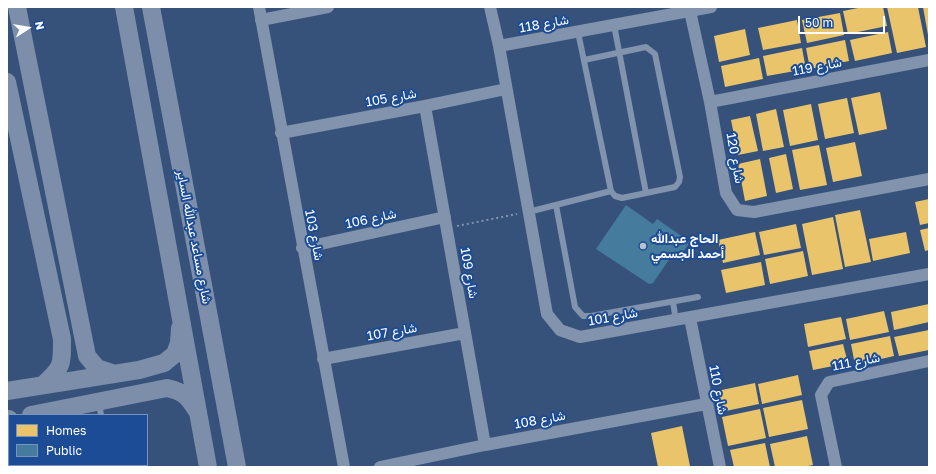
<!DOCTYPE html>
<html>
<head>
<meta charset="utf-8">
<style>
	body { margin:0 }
	#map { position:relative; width:936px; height:474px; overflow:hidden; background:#37527a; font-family:"Golos Text",sans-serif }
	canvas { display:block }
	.frame { position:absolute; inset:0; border:8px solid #fff; pointer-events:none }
	.legend { position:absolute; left:8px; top:414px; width:140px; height:52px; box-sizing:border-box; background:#1c4c95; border:1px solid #7794bf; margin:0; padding:5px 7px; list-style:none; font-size:12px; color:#fff }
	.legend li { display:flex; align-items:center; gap:8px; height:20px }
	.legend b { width:20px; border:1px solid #7794bf }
	.north { position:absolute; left:8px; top:8px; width:40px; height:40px; -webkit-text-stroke:3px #1c4c95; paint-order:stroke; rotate:78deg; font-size:11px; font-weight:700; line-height:16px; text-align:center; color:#fff }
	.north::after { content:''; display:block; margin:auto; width:14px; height:18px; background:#fff; clip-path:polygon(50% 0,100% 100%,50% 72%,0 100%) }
	.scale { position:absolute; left:798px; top:16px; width:87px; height:18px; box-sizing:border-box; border:2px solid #fff; border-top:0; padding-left:5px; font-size:12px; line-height:14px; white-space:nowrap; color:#fff; -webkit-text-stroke:3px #1c4c95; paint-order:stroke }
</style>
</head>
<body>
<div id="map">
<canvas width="936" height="474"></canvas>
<div class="frame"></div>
<ul class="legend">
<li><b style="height:11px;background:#e9c46a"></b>Homes</li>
<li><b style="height:11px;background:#457b9d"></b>Public</li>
</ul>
<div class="north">N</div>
<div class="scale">50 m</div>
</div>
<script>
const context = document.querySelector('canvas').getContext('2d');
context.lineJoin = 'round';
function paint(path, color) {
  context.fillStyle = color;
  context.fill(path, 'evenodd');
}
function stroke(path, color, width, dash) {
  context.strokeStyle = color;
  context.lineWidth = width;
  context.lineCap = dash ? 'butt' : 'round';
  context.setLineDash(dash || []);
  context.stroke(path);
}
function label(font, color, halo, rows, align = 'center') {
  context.font = font + ' "Golos Text",Vazirmatn,sans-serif';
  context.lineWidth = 4;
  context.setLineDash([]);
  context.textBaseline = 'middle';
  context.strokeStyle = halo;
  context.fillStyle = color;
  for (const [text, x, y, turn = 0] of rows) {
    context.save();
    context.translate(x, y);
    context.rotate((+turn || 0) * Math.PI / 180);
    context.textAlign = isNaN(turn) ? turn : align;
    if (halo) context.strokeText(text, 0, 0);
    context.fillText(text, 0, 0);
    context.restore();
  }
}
paint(new Path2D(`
	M863,7H883L887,26L848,34L843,11Z
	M887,7H918L926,47L897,53Z
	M923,7H929V35H928Z
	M840,13L844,35L807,43L802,20Z
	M797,20L801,43L763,50L758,28Z
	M745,29L750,55L719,62L714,36Z
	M888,32L892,53L855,61L850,40Z
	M845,40L849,61L810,69L806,48Z
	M802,48L806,69L767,76L763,56Z
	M759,58L763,79L725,87L721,66Z
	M880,92L887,129L859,135L851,98Z
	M847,98L854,133L825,139L818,104Z
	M811,104L818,140L790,146L783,110Z
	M776,109L784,147L763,151L756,114Z
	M750,116L758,151L738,155L731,120Z
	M855,142L862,176L833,182L826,148Z
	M819,145L827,185L800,190L792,150Z
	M786,154L793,189L776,193L769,158Z
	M760,159L767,196L745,201L738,164Z
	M929,199V223L920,225L915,202Z
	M860,210L871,262L845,267L835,215Z
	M833,217L843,269L812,275L802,224Z
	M796,224L801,248L764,255L759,232Z
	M929,228V250L925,251L920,230Z
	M755,232L760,255L723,263L718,240Z
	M906,232L910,253L873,261L869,239Z
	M803,251L808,276L770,284L765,259Z
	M761,262L765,285L726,293L721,270Z
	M929,304V322L894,330L891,312Z
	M884,311L889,332L850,340L846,319Z
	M841,317L846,339L808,347L804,324Z
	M929,330V350L899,356L894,337Z
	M890,336L894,356L855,365L851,344Z
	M843,344L848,363L813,370L809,351Z
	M798,375L802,395L762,404L758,384Z
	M755,383L759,404L721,412L717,391Z
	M802,400L808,429L769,437L763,408Z
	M760,409L766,438L728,446L722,417Z
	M682,426L690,466L658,467L651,433Z
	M807,436L813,465L803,467H775L770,444Z
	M765,443L770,467H734L730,450Z`), '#e9c46a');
paint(new Path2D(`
	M626,205L653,224L657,219L690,242L681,255L675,251L653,283L649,284L596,249Z`), '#457b9d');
stroke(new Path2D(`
	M457,226L517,214`), '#8193ad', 2, [2, 3]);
stroke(new Path2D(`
	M614,25L646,193
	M578,32L611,191L615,196L622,198L675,187L679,182L680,177L655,54L646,47L584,60
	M556,205L575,307L583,316H591L698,297
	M528,212L611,191
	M673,302L676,321
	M99,403L101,415
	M7,452L9,451
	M55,465L56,467
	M82,465V467
	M111,465V467`), '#8193ad', 6);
stroke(new Path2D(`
	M259,7L344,467
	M490,7L499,46L547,314L560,330L580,337L929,274
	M690,11L710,102L726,193L737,210L754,212L929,179
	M261,20L328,7
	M499,46L711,7
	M710,102L929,60
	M425,106L485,445
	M281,133L425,106L506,89
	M302,248L445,217
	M690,318L720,467
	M323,359L465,333
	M380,467L485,445L706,404
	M836,467L821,395L829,382L929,361`), '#8193ad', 12);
stroke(new Path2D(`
	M17,7L87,356L97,368L115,374
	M124,7L208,467
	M151,7L237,467
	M7,82L62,339C62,365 63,367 43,385
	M7,391L139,370L164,363L175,354L179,343L180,328
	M31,415L167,388C185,392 188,397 197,411
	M7,420L9,419`), '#7c8ea9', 18);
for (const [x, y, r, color] of [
	[643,246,4,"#b9c2d0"]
]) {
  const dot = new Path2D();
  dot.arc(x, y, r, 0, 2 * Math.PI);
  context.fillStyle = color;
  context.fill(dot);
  stroke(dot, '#1c4c95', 1.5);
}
label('13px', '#fff', '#1c4c95', [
	["شارع 118",544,24,-10],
	["شارع 119",817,67,-11],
	["شارع 105",391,98,-10],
	["شارع 120",735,158,80],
	["شارع 106",371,219,-12],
	["شارع 103",314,235,79],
	["شارع مساعد عبدالله الساير",194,237,79],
	["شارع 109",469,273,80],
	["شارع 101",613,317,-10],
	["شارع 107",392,332,-10],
	["شارع 111",856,362,-11],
	["شارع 110",718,390,79],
	["شارع 108",540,420,-10]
]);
label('bold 13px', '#fff', '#1c4c95', [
	["الحاج عبدالله",651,239],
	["أحمد الجسمي",651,254]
], 'left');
</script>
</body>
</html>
